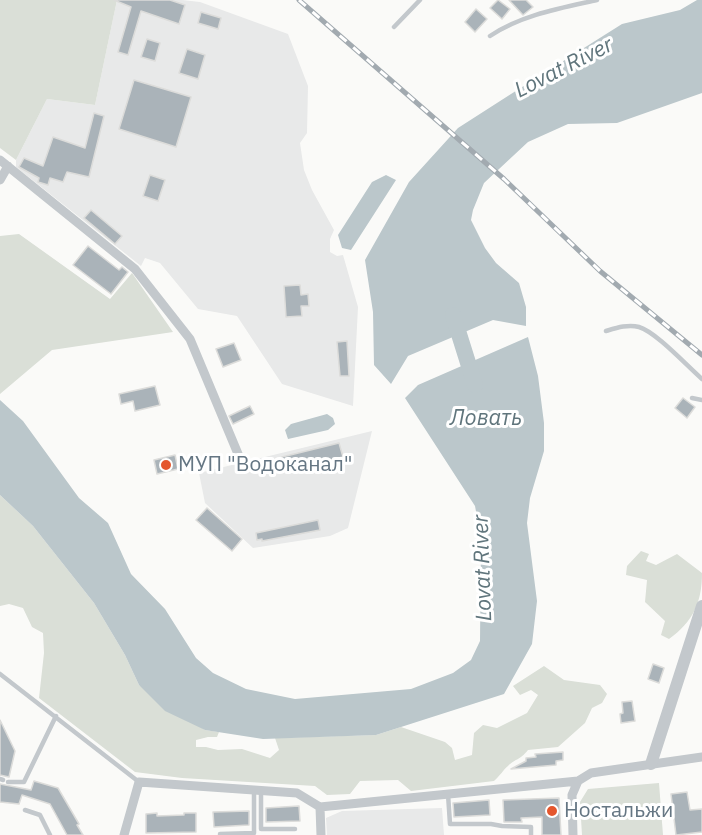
<!DOCTYPE html>
<html>
<head>
<meta charset="utf-8">
<style>
	body { margin:0 }
	canvas { display:block; background:#fafaf8 }
</style>
</head>
<body>
<canvas width="702" height="835"></canvas>
<script>
const context = document.querySelector('canvas').getContext('2d');
context.lineJoin = 'round';
function paint(path, color) {
  context.fillStyle = color;
  context.fill(path, 'evenodd');
}
function stroke(path, color, width, dash) {
  context.strokeStyle = color;
  context.lineWidth = width;
  context.lineCap = dash ? 'butt' : 'round';
  context.setLineDash(dash || []);
  context.stroke(path);
}
function label(font, color, halo, rows, align = 'center') {
  context.font = font + ' "IBM Plex Sans",sans-serif';
  context.lineWidth = 6;
  context.setLineDash([]);
  context.textBaseline = 'middle';
  context.strokeStyle = halo;
  context.fillStyle = color;
  for (const [text, x, y, turn = 0] of rows) {
    context.save();
    context.translate(x, y);
    context.rotate((+turn || 0) * Math.PI / 180);
    context.textAlign = isNaN(turn) ? turn : align;
    if (halo) context.strokeText(text, 0, 0);
    context.fillText(text, 0, 0);
    context.restore();
  }
}
paint(new Path2D(`
	M117,0H182L200,2L288,34L308,86L307,133L300,143L304,170L312,190L334,230L330,239V252L337,256L343,255L358,307L353,406L282,384L237,316L198,309L160,263L145,258L141,266L16,167V160L47,99L95,105Z
	M372,431L348,528L330,536L253,548L205,503L199,473Z
	M442,808L444,835H327L326,818L342,811Z`), '#e8e9e9');
paint(new Path2D(`
	M0,0H117L95,105L47,99L16,160L0,148Z
	M19,234L110,299L132,273L173,332L52,350L0,394V236Z
	M0,495L33,526L94,603L125,655L139,685L205,730L219,732L217,737H208L196,740V747H206L218,750L242,749L270,758L279,750L275,738L376,735L401,727L445,742L452,748L455,760L472,755L474,733L483,725L497,728L527,713L538,695L531,690L520,695L513,686L544,666L564,680L600,685L607,694L602,703L592,708L585,723L558,747L528,750C519,761 516,758 508,766C503,770 500,776 494,781L411,791L398,780L360,781L350,794L327,795L315,786L182,778L135,772L39,698L44,653L43,633L32,627L23,608L9,604L0,606Z
	M641,551L649,554L646,561L656,565L677,554L702,573C702,602 693,622 669,639L661,635L665,621L645,602L647,580L626,575L627,566Z
	M659,783L663,835H582L580,802L588,789Z`), '#dadfd7');
paint(new Path2D(`
	M697,0H702V93L617,123L568,124L528,142L484,183L473,210L471,220L485,248L496,263L519,283L526,307V326L493,320L408,356L391,384L374,365L373,312L365,260L409,182L458,128L511,94L622,24L680,10Z
	M386,175L396,180L351,250L342,248L338,235L372,182Z
	M528,337L538,376L544,423V451L530,498L527,523L537,601L532,644L504,694L376,735L263,739L205,730L165,711L139,685L125,655L94,603L33,526L0,495V400L23,421L79,498L108,523L131,574L165,609L196,658L213,673L246,689L295,699L411,689L453,673L471,660L480,641L481,539L475,506L405,398L418,385Z
	M327,414L333,418L335,424L328,430L288,439L285,430L291,424Z`), '#bbc7cb');
stroke(new Path2D(`
	M453,315L475,385`), '#bbc7cb', 16);
const building = new Path2D(`
	M114,0H170L185,5L179,24L141,11L128,55L118,52L131,7Z
	M498,0L510,9L502,19L490,8Z
	M509,0H526L533,7L523,15Z
	M476,9L487,19L475,32L465,22Z
	M201,12L221,18L218,29L198,23Z
	M147,39L160,43L155,61L141,57Z
	M187,49L205,55L198,79L179,73Z
	M134,80L191,97L176,147L119,129Z
	M94,113L104,116L89,177L67,172L63,182L50,178L48,185L38,182L39,178L19,167L24,158L43,166L53,137L85,148Z
	M150,175L165,180L158,201L143,196Z
	M91,210L122,236L115,244L84,218Z
	M88,246L119,270L122,267L128,272L111,294L73,265Z
	M300,285L301,295L308,294L309,306H301L302,316L286,317L284,286Z
	M347,341L349,376H340L337,342Z
	M234,343L241,360L223,367L216,349Z
	M155,386L160,405L135,411L133,401L121,404L119,394Z
	M683,398L695,407L687,418L675,408Z
	M250,406L254,414L233,424L229,416Z
	M339,443L343,457L286,471L282,457Z
	M175,455L178,469L157,474L154,460Z
	M207,508L242,539L232,551L196,520Z
	M318,520L320,530L262,541V539L257,540L256,533Z
	M653,664L664,668L659,683L648,679Z
	M632,701L635,721L621,723L620,714L623,713L622,702Z
	M0,720L15,751L9,777L0,775Z
	M563,752V760L556,761V765L511,769L526,761V758L536,757L535,754Z
	M34,781L58,788L79,824L77,825L83,835H67L50,804L22,795L19,804L0,802V784L31,790Z
	M687,792L690,810L702,809V832L676,835L671,794Z
	M559,798L561,835H542V817L521,818L522,822H504L503,800Z
	M489,800L490,815L454,817L453,803Z
	M299,806L300,821L266,822V808Z
	M249,811V825L214,827L213,812Z
	M157,813V816L184,815V813H196V832L146,833V814Z`);
paint(building, '#aab3b9');
stroke(building, '#dcdcda', 1.5);
stroke(new Path2D(`
	M394,27L420,0
	M490,36C521,15 561,8 597,0
	M606,331C616,328 628,324 639,327C656,332 687,366 702,379
	M692,398L702,400
	M0,674L139,782
	M0,779L3,780
	M8,782H24L56,716
	M261,791V829H295
	M448,794L450,824H491L502,826L531,827V835
	M25,810L40,815L50,835
	M220,834L254,833V790`), '#c3c8cc', 4.5);
stroke(new Path2D(`
	M0,160L135,269L190,339L241,461
	M0,180L8,166
	M320,807L321,835
	M124,835L139,782L297,793L320,807L578,781L591,773L702,757
	M573,835L572,795L578,781`), '#c3c8cc', 9);
stroke(new Path2D(`
	M651,764L702,606`), '#c3c8cc', 12);
const rail = new Path2D(`
	M299,0L504,179L600,271L702,355`);
stroke(rail, '#a2aab0', 5);
stroke(rail, '#fff', 3, [9]);
for (const [x, y, r, color] of [
	[166,465,6,"#e4572e"],
	[552,811,6,"#e4572e"]
]) {
  const dot = new Path2D();
  dot.arc(x, y, r, 0, 2 * Math.PI);
  context.fillStyle = color;
  context.fill(dot);
  stroke(dot, '#fff', 2);
}
label('21px', '#657683', '#fff', [
	["МУП \"Водоканал\"",178,465],
	["Ностальжи",564,811]
], 'left');
label('italic 22px', '#60757c', '#fff', [
	["Lovat River",564,68,-27],
	["Ловать",486,419],
	["Lovat River",483,568,-92]
]);
</script>
</body>
</html>
